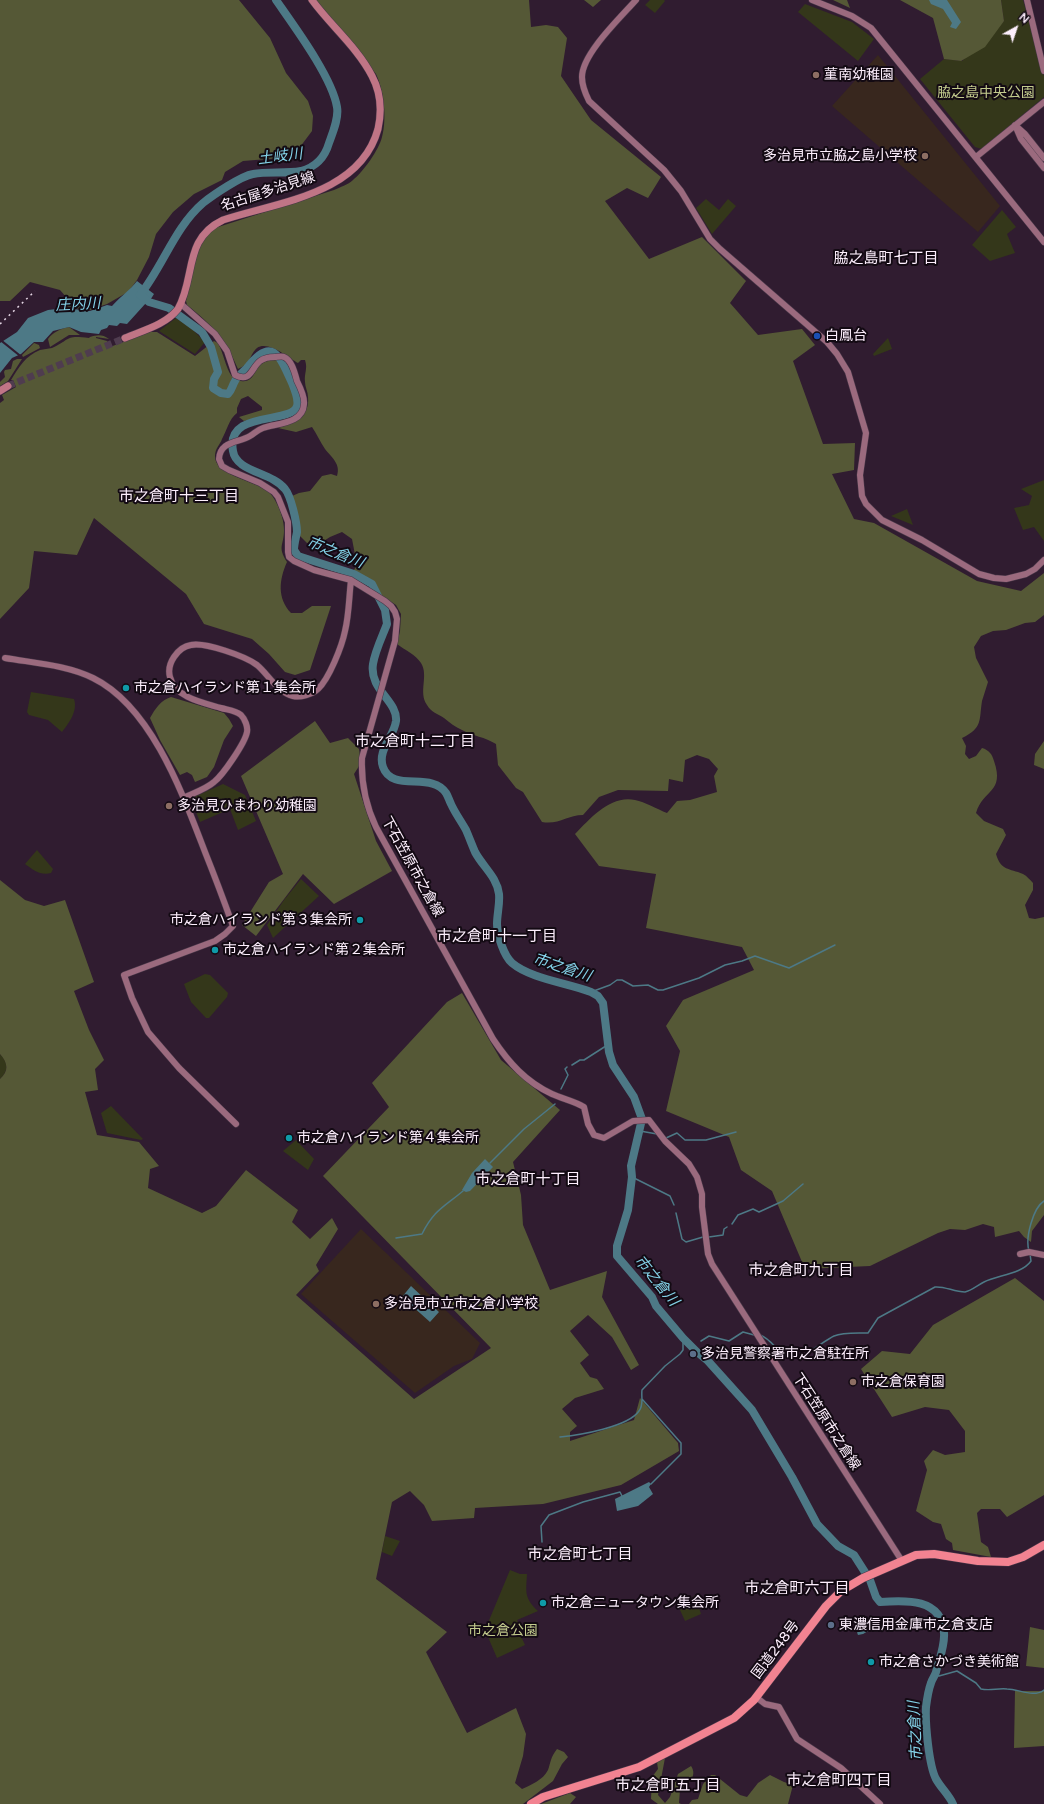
<!DOCTYPE html>
<html>
<head>
<meta charset="utf-8">
<style>
	body { margin:0 }
	#map { position:relative; width:1044px; height:1804px; overflow:hidden; background:#301c30; font-family:"Varela Round",sans-serif }
	canvas { display:block }
	.north { position:absolute; left:996px; top:8px; width:40px; height:40px; -webkit-text-stroke:3px #130a13; paint-order:stroke; rotate:40deg; font-size:11px; font-weight:700; line-height:16px; text-align:center; color:#fdeffd }
	.north::after { content:''; display:block; margin:auto; width:14px; height:18px; background:#fdeffd; clip-path:polygon(50% 0,100% 100%,50% 72%,0 100%) }
</style>
</head>
<body>
<div id="map">
<canvas width="1044" height="1804"></canvas>
<div class="north">N</div>
</div>
<script>
const context = document.querySelector('canvas').getContext('2d');
context.lineJoin = 'round';
function paint(path, color) {
  context.fillStyle = color;
  context.fill(path, 'evenodd');
}
function stroke(path, color, width, dash) {
  context.strokeStyle = color;
  context.lineWidth = width;
  context.lineCap = dash ? 'butt' : 'round';
  context.setLineDash(dash || []);
  context.stroke(path);
}
function label(font, color, halo, rows, align = 'center') {
  context.font = font + ' "Varela Round","Noto Sans JP",sans-serif';
  context.lineWidth = 4;
  context.setLineDash([]);
  context.textBaseline = 'middle';
  context.strokeStyle = halo;
  context.fillStyle = color;
  for (const [text, x, y, turn = 0] of rows) {
    context.save();
    context.translate(x, y);
    context.rotate((+turn || 0) * Math.PI / 180);
    context.textAlign = isNaN(turn) ? turn : align;
    if (halo) context.strokeText(text, 0, 0);
    context.fillText(text, 0, 0);
    context.restore();
  }
}
paint(new Path2D(`
	M878,55L1000,206L978,232L832,106Z
	M361,1229L480,1343L472,1359L454,1366L415,1393L301,1294Z`), '#38271e');
paint(new Path2D(`
	M650,0H664L665,1L655,13L645,5Z
	M1001,0H1023L1044,76V97L982,149L975,147L920,79L944,59L962,61L1004,21Z
	M805,4L852,22L874,39L858,61L798,12Z
	M706,199L719,210L728,199L736,206L712,234L696,208Z
	M1002,210L1016,227L1007,234L1015,253L990,261L972,245Z
	M176,318L193,330L205,342L195,354L159,331Z
	M888,338L892,349L874,356L873,354Z
	M1044,480V541L1034,527L1023,530L1014,508L1029,505L1032,496L1021,489Z
	M907,509L913,525L891,516Z
	M31,692L74,699C78,711 69,723 62,732L48,720L29,715L27,712Z
	M223,784L245,795L256,821L238,830L230,809L200,822L192,802L194,797Z
	M37,850L53,869L51,873C41,876 33,870 25,864Z
	M301,879L319,896L273,938L267,925L284,900Z
	M205,974L210,975L228,993L227,997L209,1018H206L191,1002L184,984Z
	M0,1054C8,1062 9,1071 0,1079Z
	M111,1106L143,1139L141,1140L107,1133L101,1113Z
	M296,1140L314,1159L308,1170L283,1151Z
	M385,1536L400,1541L392,1556L382,1552Z
	M510,1570L520,1574H527C526,1592 524,1598 538,1611L517,1620L521,1630L519,1632L525,1645L497,1658L485,1630Z
	M695,1595L701,1614L685,1621L680,1610Z`), '#34371a');
paint(new Path2D(`
	M0,0H239L270,38L286,73L308,101L313,116L312,131L297,151L280,158L243,161L225,172L222,180L194,194L173,212L156,234L149,257L137,280L128,292L107,304L90,310L65,307L64,303L67,298L60,290L30,282L10,301H0Z
	M316,0H529L531,27L546,25L558,27L567,38L561,76L591,120L661,177L648,198L627,188L605,201L649,259L702,237L746,281L730,303L758,335L802,329L815,345L793,361L823,444L855,443L854,470L832,474L854,519L874,523L977,581L1021,591L1044,573V615L1035,622L1025,623L1006,630L993,631L981,636L974,647L976,658L988,682C986,688 984,695 982,701C979,720 983,728 962,738L966,746L965,754L969,759L976,756L982,748C989,750 992,754 994,761C1005,793 983,789 976,813L984,821L1003,829L1006,835L996,854C1001,871 1009,868 1023,874C1027,876 1030,880 1033,883V890L1025,905L1029,918L1035,919L1044,917V1215L1032,1231L1031,1242L1024,1237L1019,1231L995,1237L994,1227L983,1224L965,1230L950,1229L938,1233L870,1266L805,1269L772,1191L741,1170L729,1137L666,1111L680,1051L666,1026L683,1000L754,970L742,947L646,928L656,874L599,866L575,834C591,818 610,795 635,800C645,802 657,809 667,813L677,801L690,800L717,792L714,776L718,769L709,759L697,755L685,760L683,782L669,779L668,791L618,790L599,797L583,815C567,815 559,825 542,822L523,792L516,788L498,765L496,744C485,737 473,736 462,730C455,727 450,723 444,718C438,714 431,712 427,705C418,692 429,676 421,663C416,655 405,650 397,644L400,631L401,614L396,605L381,595L376,585L369,580L354,570L357,565L352,539L342,532L330,537L319,544L314,542L307,543L299,535L298,518L292,496L299,493L310,491L322,476L331,474L337,476C341,464 332,458 325,449C320,442 317,434 312,427L296,432L278,428C294,423 310,417 308,397C308,392 305,387 305,382C304,373 308,369 305,360H301L298,363C289,358 268,340 257,348C249,355 252,363 238,369C225,338 213,326 187,305L186,301L197,252L204,238L215,228L334,190C340,187 348,185 353,180C363,172 379,150 382,137C387,119 384,91 376,74Z
	M584,0H601L593,7Z
	M833,0H847L850,8Z
	M900,0H1001L1004,21L985,47L961,61L944,59L933,18Z
	M69,327L80,335H69L50,347L48,339C53,332 60,329 69,327Z
	M150,332H157L195,356L214,341L218,343C223,352 226,368 231,375C233,378 238,381 241,381C254,383 254,370 261,364C266,361 271,360 276,359C285,372 299,393 293,409L275,416H266L244,421L239,417L262,410V407L248,396L241,399L237,408V413C229,419 227,430 222,439C220,445 215,448 215,456C214,474 253,481 266,490C271,493 274,498 277,504C281,511 284,522 284,530C284,546 277,546 287,562C279,580 277,598 291,613H302L312,606H331L310,670L295,675L285,672L269,654L252,639L204,624L186,594L94,518L77,555L34,551L29,588L0,619V403L4,400L2,395L16,387L13,380H11C19,367 25,356 40,350C44,349 48,349 52,348C72,339 64,335 89,338L90,337C97,335 102,334 109,339L96,337V338L107,341L110,347Z
	M34,343L39,345L40,348L23,357L22,355Z
	M17,359H22L8,381L0,386V382L5,377L4,372L5,370L11,369L13,361Z
	M171,697L224,713L229,719L233,726L224,740L214,767L207,777L195,782L192,775L187,772L180,775L160,740L150,718C155,709 161,700 171,697Z
	M315,721L330,743L348,738L359,749L361,763L354,774L376,841L392,871L334,904L303,874L256,936L242,925L269,882L283,874L241,776Z
	M1044,741V769L1034,765L1035,754Z
	M0,880L25,900L44,906L65,900L94,982L74,991L89,1030L104,1060L95,1069L98,1090L85,1092L97,1135L139,1142L159,1166L150,1169L148,1188L202,1213L216,1206L246,1170L298,1210L292,1222L310,1239L332,1218L338,1229L316,1265L319,1271L296,1295L414,1399L491,1348L323,1176L389,1107L372,1083L447,1002L462,993L501,1060L560,1110L513,1162L521,1195L523,1225L550,1290L607,1271L602,1297L639,1365L631,1370L612,1337L588,1315L570,1331L589,1355L580,1363L590,1377L597,1379L604,1389L575,1398L562,1409L577,1426L570,1432V1441L634,1420L640,1398L678,1443L679,1451L621,1485L543,1504L475,1508L474,1518L432,1521L424,1505L410,1491L392,1502L376,1579L447,1632L426,1652L467,1733L516,1708L526,1734L523,1756L515,1783L522,1789C531,1785 543,1780 548,1770C551,1762 550,1758 557,1749L564,1752L568,1757L562,1764L553,1781L523,1804H0V1079C9,1071 8,1063 0,1054Z
	M1015,1278L1044,1301V1495L1007,1517L1000,1509H981L977,1513L981,1542L988,1547L991,1557L953,1550L952,1543L946,1539L941,1524L933,1522L916,1511L927,1470L924,1461L933,1450L945,1455L965,1452V1431L949,1410L925,1407L892,1417L861,1369L882,1351L910,1354L933,1325Z
	M1030,1627L1044,1630V1668L1026,1666Z
	M1015,1691H1044V1746L1014,1748Z
	M665,1758L658,1795L665,1803L670,1797L678,1774L691,1766C698,1776 688,1784 680,1790L679,1803L681,1804H658L651,1799L652,1777L658,1769L657,1762Z
	M711,1775H715L740,1795L747,1797L758,1783L770,1775L784,1782L793,1785L788,1804H689L692,1800L698,1799L703,1784Z
	M570,1793L576,1797L570,1804H541Z`), '#555836');
paint(new Path2D(`
	M929,0H947L961,22L956,29L950,27L952,23L943,9L931,4Z
	M137,281L154,294L149,302L146,303L127,324L120,323L117,326L109,325L107,328L101,330L99,334L81,332L69,327L53,331L43,342H34L21,354L12,358L0,373V343L17,332L28,318L48,310L65,308L90,311L107,305L112,306C120,297 130,290 137,281Z
	M485,1159L493,1167L470,1191L466,1192L462,1190L472,1173Z
	M411,1286L439,1312L430,1322L402,1297Z
	M649,1482L651,1484L649,1487L653,1494L638,1506L617,1511L615,1499Z
	M869,1623L872,1624V1629L863,1634L858,1635L855,1627L857,1625Z`), '#4d7986');
paint(new Path2D(`
	M1,339L22,356L20,357L0,341Z`), '#301c30');
stroke(new Path2D(`
	M591,992L610,985L617,980H622L633,986L648,985L658,990H663L699,978L725,965L742,961L755,956L789,968L835,945
	M572,1065L580,1060H584L609,1044
	M561,1089L568,1075L565,1069L567,1067
	M640,1131L657,1134
	M666,1138L677,1133L685,1140H706L736,1132
	M490,1163L524,1129L555,1104
	M632,1177L670,1196L674,1205
	M676,1213L682,1239L686,1242L703,1237
	M732,1224L738,1215L753,1209L759,1212L783,1201L803,1184
	M709,1237L723,1235L724,1229L727,1227
	M396,1238L422,1234C434,1210 444,1207 463,1191
	M1029,1251C1025,1238 1033,1208 1044,1201
	M760,1335C772,1339 778,1354 790,1358C801,1361 823,1341 834,1336C843,1332 857,1333 868,1333L878,1318L935,1287C945,1286 954,1292 965,1292C971,1291 978,1285 984,1282C998,1275 1022,1274 1031,1261L1030,1254
	M701,1341L709,1336L729,1341L743,1332L754,1335
	M693,1347L694,1346
	M642,1399L681,1443V1454L651,1484
	M560,1437C580,1435 628,1427 639,1411C644,1405 641,1397 642,1390L665,1366L680,1354L683,1350V1338
	M542,1542L541,1526L549,1515L583,1502L620,1492L622,1496
	M935,1674L939,1676L957,1671L976,1683L981,1689C990,1691 998,1688 1007,1689C1019,1689 1033,1698 1044,1690`), '#4d7986', 1.5);
stroke(new Path2D(`
	M140,295C163,266 175,227 203,203C213,195 241,176 253,174C268,171 285,174 301,171C316,167 325,157 329,143C333,132 339,118 337,107C332,77 294,26 276,0
	M141,295L149,302L169,308L202,332L211,347L218,372L214,379L213,388L221,393L228,394C232,390 232,386 235,381C237,376 243,372 247,368C272,335 280,356 292,383C294,388 299,400 297,406C292,425 225,409 233,451C236,472 272,472 285,489C291,496 297,523 297,532C296,538 294,544 294,550L298,556L354,574L372,584L385,610L387,624C382,637 375,651 373,664C369,690 398,701 396,721C394,737 377,750 383,767C392,793 432,771 446,793C448,796 449,800 451,804C455,813 461,821 466,830C469,837 472,845 475,852C483,867 497,877 499,894C500,904 497,914 497,924C497,935 504,956 512,963C531,979 568,983 591,992L598,996L603,1003L609,1052L613,1065L634,1097L642,1119L631,1166L632,1177L628,1210L617,1246V1256L652,1297L656,1306L683,1338L697,1352L708,1361L752,1410L792,1477L817,1524L838,1546L854,1555L870,1580L876,1597L880,1602C906,1600 942,1598 944,1633C945,1646 939,1660 936,1672C935,1676 932,1679 931,1683C928,1691 927,1699 926,1707C925,1723 929,1766 936,1779C941,1788 949,1795 953,1804`), '#4d7986', 8);
stroke(new Path2D(`
	M8,386L125,338`), '#4f3c4f', 7, [7, 3.5]);
const secondary = new Path2D(`
	M636,0C620,18 582,54 582,77C582,86 585,93 589,101L664,170L681,191L710,239L720,249L827,342L837,354L848,372L866,433L860,475L862,496L866,504L882,520L922,540L979,574L994,578L1006,579L1026,574L1035,569L1044,560
	M812,0L852,16L871,28L1044,242
	M1027,0L1044,71
	M1015,125L1021,139L1044,168
	M1016,126L1025,134L1044,158
	M976,157L1044,102
	M181,304L215,334L227,351L235,375C251,383 251,368 260,361C264,358 270,357 275,357C277,357 282,356 284,357C292,360 295,374 297,381C300,387 305,397 304,404C303,424 277,423 263,428C257,430 255,433 250,436C238,443 220,441 219,459L222,466L229,470L260,483L274,492L278,497L288,522V552L289,557L294,561L314,570L351,580L385,601L391,606L395,612L397,619L395,641L362,758C361,783 365,804 376,827L493,1039C509,1063 526,1082 552,1094C563,1099 574,1101 584,1107L588,1124L594,1135L604,1138L633,1121L649,1120L665,1141L689,1164L697,1177L702,1194V1207L708,1254L712,1264L902,1561
	M5,658C34,663 67,665 93,678C152,707 183,795 205,852C215,877 224,901 233,926L225,934L215,941L124,975L132,998L148,1032L179,1068L236,1124
	M185,797C194,793 206,789 214,782C223,775 245,743 247,732C248,727 245,719 241,715C235,710 228,710 221,708C204,703 175,698 170,677C168,670 170,663 174,657C178,651 184,646 191,645C205,642 245,656 257,665C268,674 277,692 293,696C300,698 313,694 318,689C329,679 342,646 345,631C349,615 349,597 351,580
	M1020,1254L1029,1252L1044,1255
	M756,1697L765,1704L779,1707L797,1739L841,1768L880,1804`);
const primary = new Path2D(`
	M125,338C144,330 165,325 178,309C196,277 183,239 223,220C277,202 360,195 378,129C382,111 381,93 372,76C357,47 331,26 312,0
	M0,391L8,386`);
const highway = new Path2D(`
	M531,1804L543,1797L562,1791L639,1767L734,1718L754,1700L826,1606L841,1591L863,1578L916,1555L934,1554L978,1561L1008,1562L1023,1557L1044,1545`);
stroke(secondary, '#4a394a', 7);
stroke(primary, '#4a394a', 8);
stroke(highway, '#4a394a', 9);
stroke(secondary, '#9b6a7e', 6);
stroke(primary, '#c07586', 7);
stroke(highway, '#f28391', 8);
stroke(new Path2D(`
	M0,324L35,291`), '#e3d5e3', 1.5, [2, 4]);
for (const [x, y, r, color] of [
	[816,75,4,"#8d6e63"],
	[925,156,4,"#8d6e63"],
	[817,336,4,"#1a4fb4"],
	[126,688,4,"#0f9aa8"],
	[169,806,4,"#8d6e63"],
	[360,920,4,"#0f9aa8"],
	[215,950,4,"#0f9aa8"],
	[289,1138,4,"#0f9aa8"],
	[376,1304,4,"#8d6e63"],
	[693,1354,4,"#5c6f8a"],
	[853,1382,4,"#8d6e63"],
	[543,1603,4,"#0f9aa8"],
	[831,1625,4,"#5c6f8a"],
	[871,1662,4,"#0f9aa8"]
]) {
  const dot = new Path2D();
  dot.arc(x, y, r, 0, 2 * Math.PI);
  context.fillStyle = color;
  context.fill(dot);
  stroke(dot, '#130a13', 1.5);
}
label('14px', '#fdeffd', '#130a13', [
	["菫南幼稚園",824,75],
	["多治見市立脇之島小学校",917,156,"right"],
	["白鳳台",825,336],
	["市之倉ハイランド第１集会所",134,688],
	["多治見ひまわり幼稚園",177,806],
	["市之倉ハイランド第３集会所",352,920,"right"],
	["市之倉ハイランド第２集会所",223,950],
	["市之倉ハイランド第４集会所",297,1138],
	["多治見市立市之倉小学校",384,1304],
	["多治見警察署市之倉駐在所",701,1354],
	["市之倉保育園",861,1382],
	["市之倉ニュータウン集会所",551,1603],
	["東濃信用金庫市之倉支店",839,1625],
	["市之倉さかづき美術館",879,1662]
], 'left');
label('14px', '#c3cb8d', '#130a13', [
	["脇之島中央公園",986,93],
	["市之倉公園",503,1631]
]);
label('14px', '#fdeffd', '#130a13', [
	["名古屋多治見線",268,192,-18],
	["下石笠原市之倉線",412,867,61],
	["下石笠原市之倉線",826,1422,57],
	["国道248号",776,1650,-53]
]);
label('italic 15px', '#83d1e7', '#130a13', [
	["土岐川",280,157,-7],
	["庄内川",78,305,-3],
	["市之倉川",335,553,22],
	["市之倉川",562,968,18],
	["市之倉川",656,1281,51],
	["市之倉川",916,1731,-93]
]);
label('15px', '#fdeffd', '#130a13', [
	["脇之島町七丁目",886,259],
	["市之倉町十三丁目",179,497],
	["市之倉町十二丁目",415,742],
	["市之倉町十一丁目",497,937],
	["市之倉町十丁目",528,1180],
	["市之倉町九丁目",801,1271],
	["市之倉町七丁目",580,1555],
	["市之倉町六丁目",797,1589],
	["市之倉町四丁目",839,1781],
	["市之倉町五丁目",668,1786]
]);
</script>
</body>
</html>
